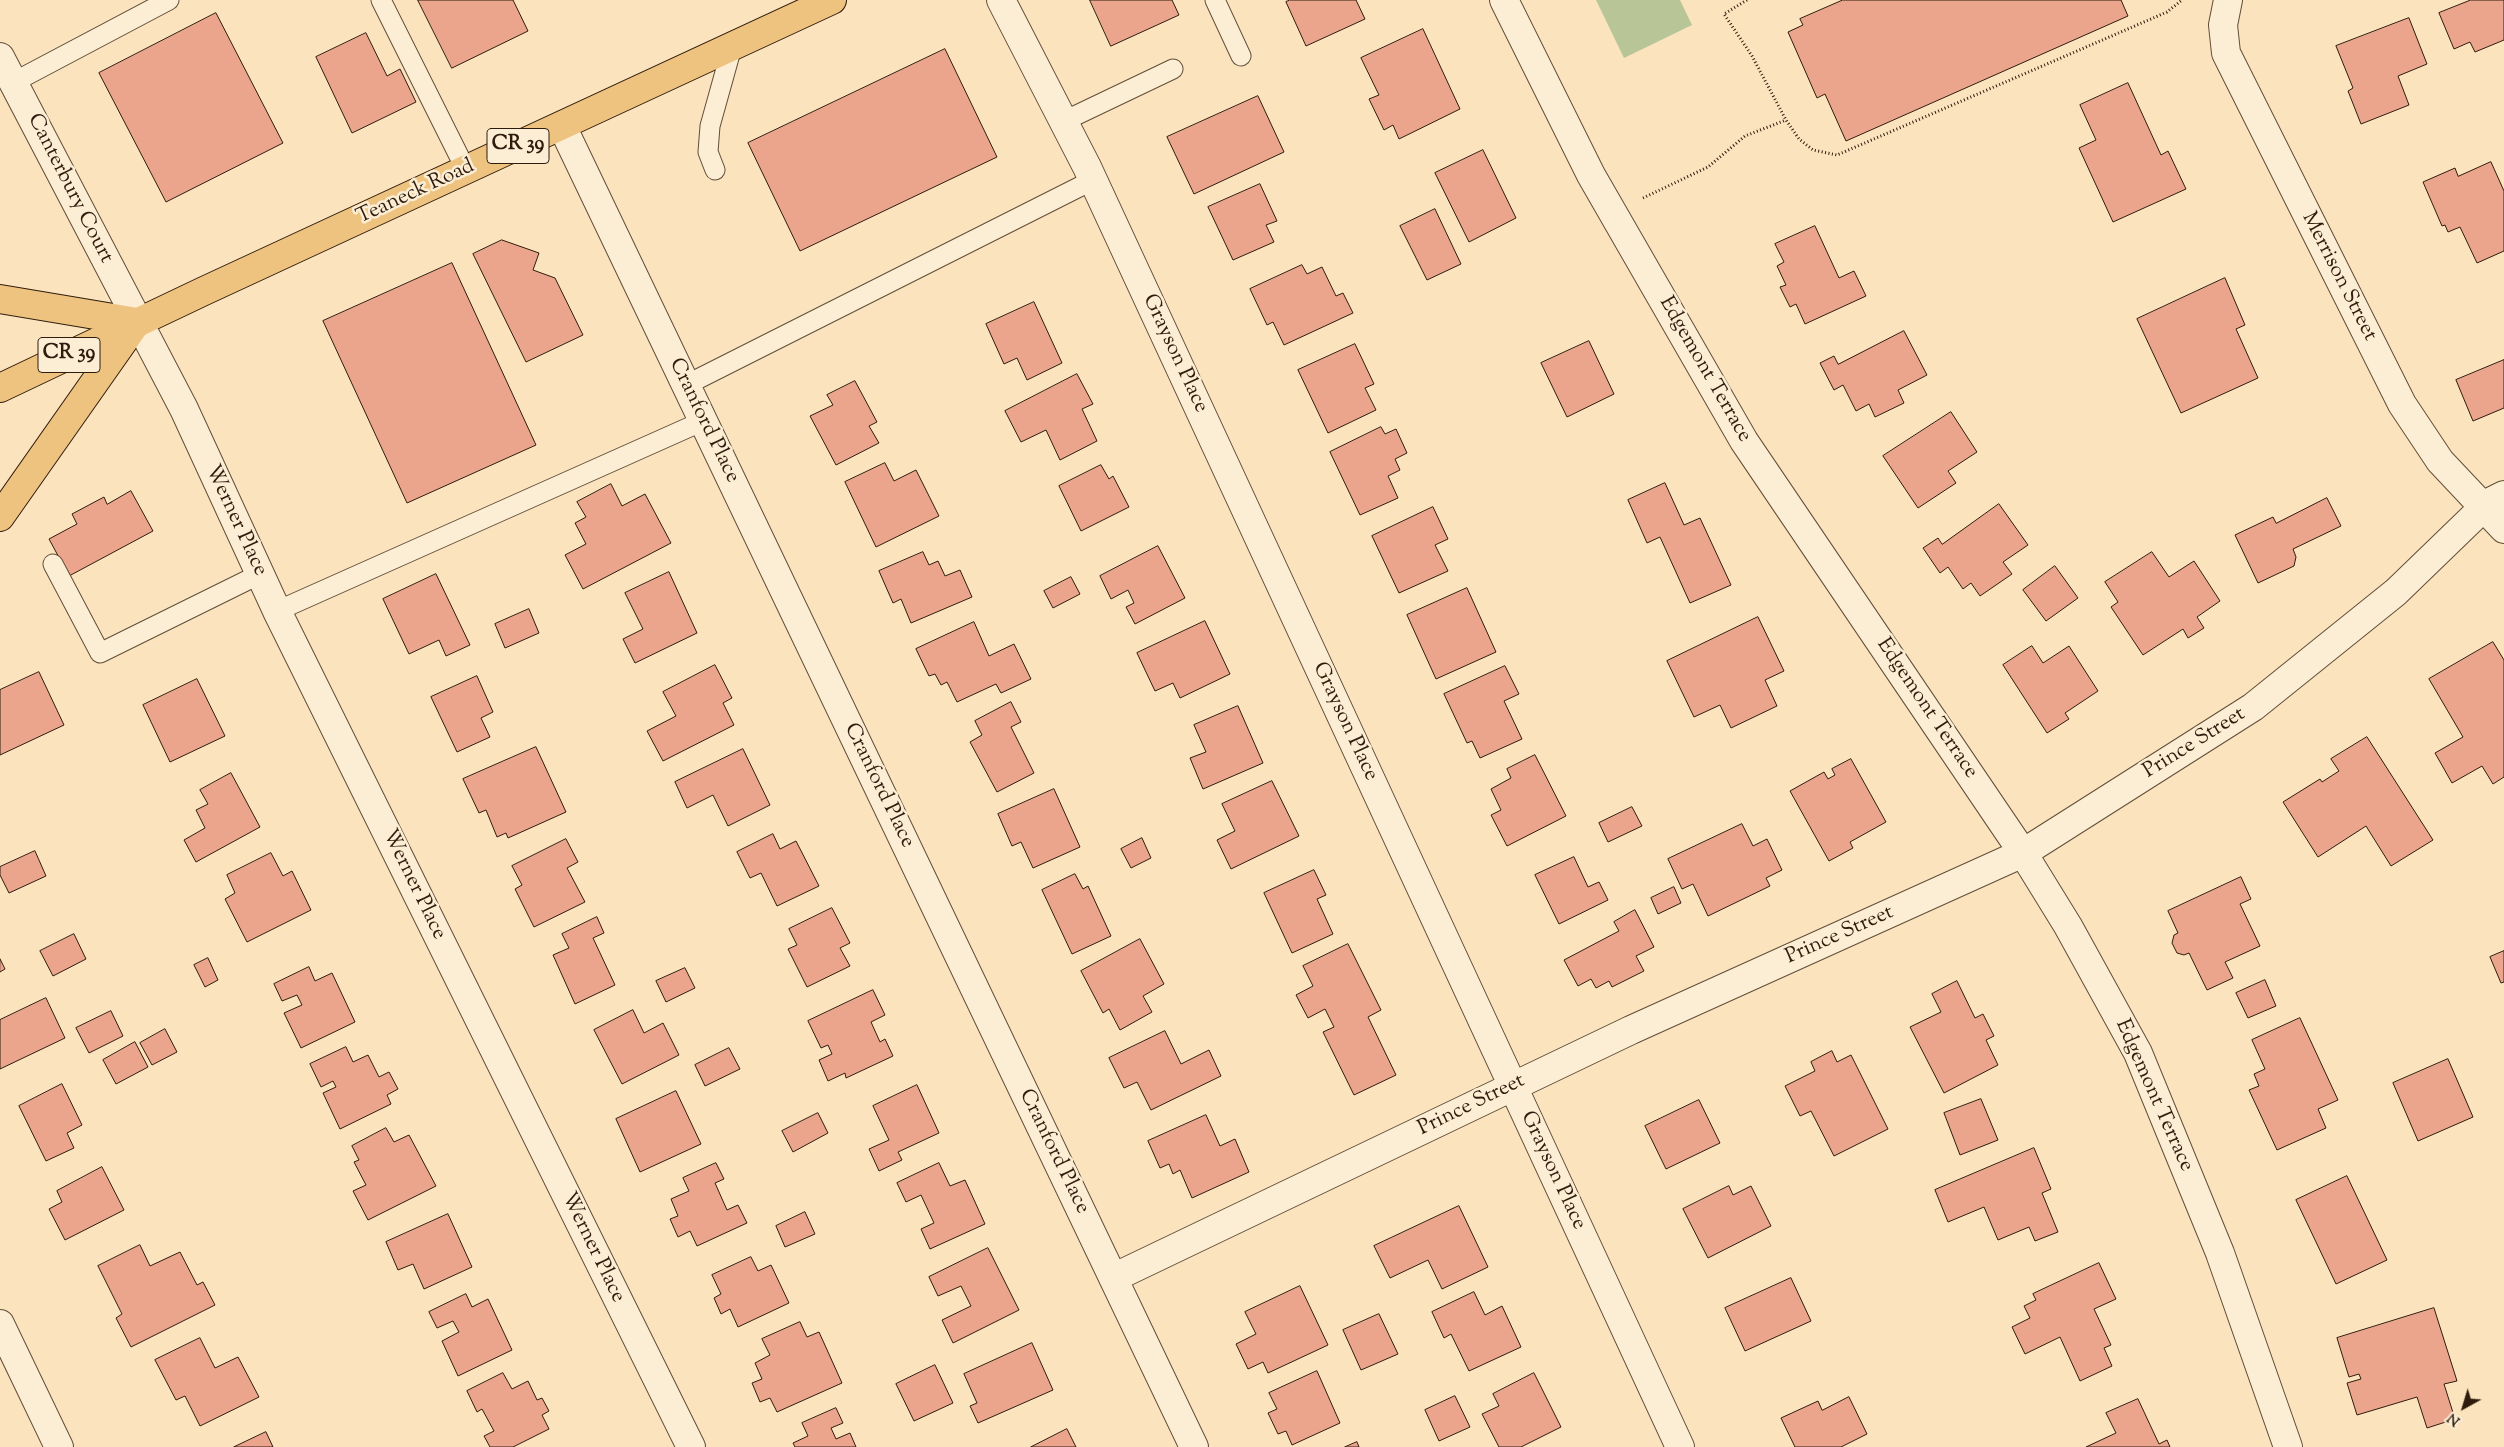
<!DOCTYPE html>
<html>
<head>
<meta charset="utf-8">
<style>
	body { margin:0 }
	#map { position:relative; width:2504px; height:1447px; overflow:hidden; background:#fbe3be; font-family:"Sorts Mill Goudy",serif }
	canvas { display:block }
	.north { position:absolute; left:2439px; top:1382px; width:50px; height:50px; -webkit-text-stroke:4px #fcedd5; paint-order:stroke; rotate:219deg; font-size:14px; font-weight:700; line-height:20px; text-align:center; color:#2f1c0c }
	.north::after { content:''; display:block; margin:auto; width:18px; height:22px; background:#2f1c0c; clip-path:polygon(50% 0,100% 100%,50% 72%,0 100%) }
</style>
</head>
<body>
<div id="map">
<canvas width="2504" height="1447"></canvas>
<div class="north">N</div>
</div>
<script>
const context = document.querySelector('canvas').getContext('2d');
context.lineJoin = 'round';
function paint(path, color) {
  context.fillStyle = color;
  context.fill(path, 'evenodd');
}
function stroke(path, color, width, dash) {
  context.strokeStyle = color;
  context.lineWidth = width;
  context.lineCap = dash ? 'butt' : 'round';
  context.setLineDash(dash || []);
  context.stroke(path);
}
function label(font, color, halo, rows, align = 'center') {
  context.font = font + ' "Sorts Mill Goudy",serif';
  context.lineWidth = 5;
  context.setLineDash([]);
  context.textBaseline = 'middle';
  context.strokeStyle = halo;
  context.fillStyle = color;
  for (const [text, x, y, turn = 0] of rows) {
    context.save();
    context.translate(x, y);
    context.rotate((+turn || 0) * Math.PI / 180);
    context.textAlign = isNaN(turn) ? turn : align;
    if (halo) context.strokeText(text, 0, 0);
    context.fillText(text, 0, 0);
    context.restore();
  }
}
paint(new Path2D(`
	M1596,0H1680L1692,25L1624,58Z`), '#b8c597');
const building = new Path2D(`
	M418,0H513L528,31L452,68Z
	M1090,0H1172L1179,15L1111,46Z
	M1290,0H1356L1365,19L1306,46L1286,2Z
	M1843,0H2121L2128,16L1846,141L1825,94L1817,98L1788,32L1803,25L1800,19Z
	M2471,0H2504V40L2475,52L2470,42L2454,49L2439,13Z
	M216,13L283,143L166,202L99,73Z
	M2409,18L2427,64L2398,76L2409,105L2361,124L2348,91L2353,88L2336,46Z
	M1423,29L1460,109L1399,139L1393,125L1384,130L1369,99L1379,95L1361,58Z
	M366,33L387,76L400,69L416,102L352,133L316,57Z
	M945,49L997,157L800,251L748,143Z
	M2128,83L2161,155L2168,151L2186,189L2113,222L2079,148L2096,140L2080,105Z
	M1258,96L1284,152L1194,194L1167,137Z
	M1483,150L1516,218L1469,242L1435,173Z
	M2491,162L2504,191V251L2477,263L2460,227L2448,232L2445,225L2442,226L2423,182L2455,168L2458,176Z
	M1260,184L1277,221L1266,225L1274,242L1233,260L1208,207Z
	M1435,209L1461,264L1427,280L1400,226Z
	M1815,226L1839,278L1854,271L1866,296L1805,324L1796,304L1790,307L1780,287L1786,285L1777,266L1784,262L1775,244Z
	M502,240L539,253L533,270L555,278L583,335L526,362L473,254Z
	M452,263L536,445L407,503L323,321Z
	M1302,265L1307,274L1322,267L1336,296L1343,293L1353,313L1284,345L1273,322L1267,325L1250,289Z
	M2225,278L2245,325L2236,329L2258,378L2181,413L2137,319Z
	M1034,302L1062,363L1027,380L1017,358L1004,364L986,324Z
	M1904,331L1927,375L1898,390L1904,403L1875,417L1869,404L1856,411L1843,385L1834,390L1820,363L1834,356L1838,364Z
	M1589,341L1614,394L1567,417L1541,363Z
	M1355,344L1374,384L1365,388L1376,410L1328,433L1298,370Z
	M2504,360V408L2473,421L2456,380Z
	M1077,374L1093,404L1082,409L1097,441L1060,460L1046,430L1021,442L1005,411Z
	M855,381L877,422L869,426L879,443L836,465L810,416L833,405L827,395Z
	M1951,412L1977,452L1948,471L1956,483L1918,508L1883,456Z
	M1381,427L1385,434L1396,429L1407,453L1395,459L1400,470L1388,476L1398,498L1360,515L1330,452Z
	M885,463L894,481L916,470L939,516L876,547L845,482Z
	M1101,465L1109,479L1113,476L1129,507L1081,531L1059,486Z
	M1665,483L1684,525L1700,518L1731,585L1690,603L1660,537L1647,543L1628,500Z
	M611,484L622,506L645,494L671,543L583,589L565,555L586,544L575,523L586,517L577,502Z
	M131,491L153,531L69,576L49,539L77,524L72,514L104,497L107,504Z
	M2327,498L2341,526L2293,549L2296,557L2294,566L2258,583L2235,535L2273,517L2276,523Z
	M1999,504L2028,545L2003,562L2012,574L1980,596L1971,583L1963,589L1948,567L1940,573L1923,548L1938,538L1942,544Z
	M1433,507L1448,539L1435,545L1448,571L1399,593L1372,536Z
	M1158,546L1185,598L1135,624L1126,607L1134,603L1128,590L1111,599L1100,576Z
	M923,552L929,565L938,561L945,576L960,570L972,597L911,623L901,599L893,603L879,571Z
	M2152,552L2169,577L2194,561L2220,601L2197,617L2204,628L2188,638L2183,629L2143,655L2111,607L2118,602L2105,582Z
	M2055,566L2078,598L2046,621L2023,590Z
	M669,572L697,633L635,663L623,639L643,629L625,593Z
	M436,574L470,645L446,656L439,640L409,654L383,599Z
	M1071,577L1080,594L1053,608L1044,591Z
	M1467,588L1496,652L1436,679L1407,615Z
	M529,609L539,633L505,648L495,624Z
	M1758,617L1784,671L1765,680L1777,706L1731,728L1720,705L1694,717L1667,661Z
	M1205,621L1230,674L1180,698L1173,683L1155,691L1137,653Z
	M974,622L989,656L1014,644L1031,679L1001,693L996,684L957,702L947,682L941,685L935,674L929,676L916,649Z
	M2493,642L2504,660V777L2493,784L2482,766L2452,783L2435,753L2463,737L2429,679Z
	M2032,646L2043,663L2069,646L2098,691L2065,713L2069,719L2047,733L2003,665Z
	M715,665L732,698L723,703L734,725L663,761L647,731L676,716L663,692Z
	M1505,666L1519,694L1504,701L1522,739L1480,758L1472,741L1467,743L1444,694Z
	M39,672L64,725L0,755V690Z
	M477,676L493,712L481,718L490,737L457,752L431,697Z
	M197,679L225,736L170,762L143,705Z
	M1011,702L1021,722L1011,727L1034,773L997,792L970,742L982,735L975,721Z
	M1238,706L1263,763L1203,789L1190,758L1206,752L1194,725Z
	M2367,737L2433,840L2391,866L2366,826L2318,857L2283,802L2320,779L2322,782L2339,771L2331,759Z
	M536,747L566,812L508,838L506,833L497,837L486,810L479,813L463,779Z
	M743,749L770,805L728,826L713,795L687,808L675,782Z
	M1535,755L1566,816L1507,846L1491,815L1501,810L1491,789L1511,778L1507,769Z
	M1851,759L1886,822L1850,842L1853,848L1829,861L1790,791L1824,772L1828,779L1835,775L1832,769Z
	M231,773L260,827L196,862L184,840L205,828L196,810L208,804L200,790Z
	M1272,781L1299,836L1231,869L1217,840L1235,831L1222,804Z
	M1054,789L1080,847L1033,868L1021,842L1012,846L998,814Z
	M1632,807L1642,826L1608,842L1599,823Z
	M1742,824L1753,846L1767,839L1782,870L1766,878L1770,886L1708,916L1693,884L1682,889L1668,859Z
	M773,834L780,849L796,841L819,886L777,906L761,873L750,878L737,852Z
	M1142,838L1151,858L1131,868L1121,849Z
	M566,839L578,862L567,868L585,902L534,927L515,889L522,885L512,866Z
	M35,851L46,876L9,893L0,875V867Z
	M271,853L283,876L292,871L311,910L247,942L225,899L235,893L227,875Z
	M1574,857L1588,887L1599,882L1608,900L1559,924L1535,875Z
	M1314,870L1326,895L1317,899L1333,934L1292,953L1264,893Z
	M1075,874L1083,889L1088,886L1111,936L1072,954L1042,890Z
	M2241,877L2251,899L2240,904L2260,946L2225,962L2233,978L2207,990L2189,953L2184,955L2177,953L2172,943L2174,935L2178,933L2168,911Z
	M1674,887L1681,903L1658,914L1651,898Z
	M832,908L850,943L840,948L850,966L807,987L788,949L797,945L789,929Z
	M1635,910L1654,947L1636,956L1644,971L1612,987L1609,981L1596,988L1591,979L1578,986L1564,960L1619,931L1614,922Z
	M597,917L604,933L593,938L615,985L575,1004L553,955L569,948L562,934Z
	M74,934L86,959L53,976L40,951Z
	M1140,939L1164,984L1143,996L1152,1012L1120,1030L1109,1009L1103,1013L1081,971Z
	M1348,944L1381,1010L1368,1017L1396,1075L1354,1095L1323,1032L1334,1027L1325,1009L1308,1018L1296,995L1313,986L1303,966Z
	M2504,951V982L2501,983L2490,957Z
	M208,958L218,980L205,987L194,965Z
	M0,959L5,969L0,972Z
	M309,967L315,981L332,973L355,1022L301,1048L284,1013L302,1005L297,995L282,1001L274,984Z
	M685,968L695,988L666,1002L656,981Z
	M2265,980L2276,1006L2248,1018L2236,993Z
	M1957,981L1975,1018L1983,1014L1994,1036L1986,1040L1998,1065L1944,1093L1910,1027L1941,1012L1932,994Z
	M873,990L885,1015L871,1022L880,1042L885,1039L893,1056L846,1078L845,1073L828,1081L819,1060L832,1054L828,1045L821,1048L808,1021Z
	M46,998L65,1038L0,1069V1020Z
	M633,1010L644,1033L663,1023L679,1055L622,1084L594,1030Z
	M111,1011L123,1036L89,1053L76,1028Z
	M2300,1018L2338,1100L2318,1109L2326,1128L2277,1150L2249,1090L2259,1086L2254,1074L2265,1069L2252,1040Z
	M165,1029L177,1052L152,1065L140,1043Z
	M1165,1031L1181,1064L1209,1050L1221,1076L1151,1110L1137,1082L1124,1088L1109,1058Z
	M135,1042L148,1067L116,1084L103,1060Z
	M346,1047L353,1062L368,1055L379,1077L389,1072L398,1089L387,1095L391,1104L340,1129L323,1093L336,1087L333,1081L321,1087L310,1064Z
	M729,1048L740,1069L705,1086L695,1065Z
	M1832,1051L1837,1062L1851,1055L1888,1129L1834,1156L1811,1111L1800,1116L1785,1086L1815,1071L1811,1062Z
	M2448,1059L2473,1117L2418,1141L2393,1083Z
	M62,1084L82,1125L67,1133L74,1148L46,1161L19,1106Z
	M917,1085L939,1133L898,1152L902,1160L879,1171L869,1149L889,1140L873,1106Z
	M676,1091L701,1144L640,1172L616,1119Z
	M1981,1099L1998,1140L1960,1155L1944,1113Z
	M1699,1100L1720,1143L1666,1169L1645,1126Z
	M818,1113L828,1133L793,1152L782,1131Z
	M1206,1115L1220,1146L1235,1139L1249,1172L1192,1198L1180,1170L1173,1174L1169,1164L1160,1168L1148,1141Z
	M386,1128L394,1142L409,1135L436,1186L368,1220L353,1191L366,1185L354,1162L359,1160L352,1146Z
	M2034,1148L2051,1189L2042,1193L2058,1232L2035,1241L2029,1227L1998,1240L1984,1207L1948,1222L1935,1190Z
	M716,1163L724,1179L715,1183L727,1210L738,1205L747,1223L697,1246L690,1231L678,1237L670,1219L678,1216L671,1199L689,1191L683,1178Z
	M939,1163L950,1186L965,1180L985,1224L930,1249L921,1229L934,1223L921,1195L906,1202L897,1183Z
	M102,1167L124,1210L65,1240L49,1209L62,1202L57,1191Z
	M2347,1176L2387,1260L2336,1284L2296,1200Z
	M1729,1186L1733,1195L1751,1186L1771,1226L1708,1258L1683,1209Z
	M1459,1206L1488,1267L1442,1289L1428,1260L1390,1278L1374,1246Z
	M805,1212L815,1234L785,1247L776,1226Z
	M448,1214L472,1267L424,1289L413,1264L398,1270L386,1242Z
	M140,1245L150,1266L180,1252L197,1285L203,1282L215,1305L131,1347L116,1318L122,1314L98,1266Z
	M988,1248L1019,1310L953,1343L942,1320L971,1306L961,1286L938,1296L929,1277Z
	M751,1257L758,1271L771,1265L789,1303L738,1327L730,1309L721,1314L714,1298L721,1294L712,1275Z
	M2099,1263L2116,1299L2094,1309L2111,1345L2104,1348L2112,1366L2080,1381L2060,1337L2025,1354L2012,1327L2030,1318L2024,1306L2036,1300L2033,1294Z
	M1791,1278L1811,1321L1745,1351L1725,1308Z
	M1300,1286L1328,1345L1268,1373L1263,1362L1248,1369L1236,1344L1256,1334L1245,1312Z
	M1474,1292L1485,1315L1502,1306L1521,1347L1469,1371L1451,1334L1444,1338L1432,1312Z
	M466,1294L472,1307L488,1299L512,1350L458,1376L442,1341L459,1332L453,1321L437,1328L429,1312Z
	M2434,1308L2457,1381L2444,1384L2455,1419L2427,1428L2417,1397L2357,1415L2347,1383L2361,1379L2359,1374L2349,1377L2337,1338Z
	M1379,1314L1398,1354L1361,1370L1343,1330Z
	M800,1322L807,1337L819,1332L842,1383L777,1412L770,1398L760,1402L752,1383L762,1379L755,1363L770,1355L762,1339Z
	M200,1338L215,1368L238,1357L259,1397L200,1426L185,1396L176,1400L155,1360Z
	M1032,1343L1053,1390L978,1423L970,1406L977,1403L964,1374Z
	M935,1365L953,1403L914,1421L896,1384Z
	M1317,1371L1340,1423L1292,1445L1286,1431L1278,1434L1268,1413L1277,1409L1269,1393Z
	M503,1373L512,1389L528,1381L537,1400L542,1398L549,1411L542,1415L549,1429L513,1447H490L484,1436L494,1431L482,1409L477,1412L467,1391Z
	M1534,1373L1561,1427L1521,1447H1499L1482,1414L1499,1406L1493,1394Z
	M1455,1396L1470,1427L1439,1441L1425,1410Z
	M1849,1397L1867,1434L1841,1447H1795L1781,1418L1818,1401L1822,1410Z
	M2138,1399L2159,1444L2167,1440L2170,1447H2086L2116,1433L2106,1413Z
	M836,1408L843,1423L831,1428L836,1439L850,1433L856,1447H795L793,1443L808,1436L802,1423Z
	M1067,1429L1076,1447H1031Z
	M266,1432L273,1447H234Z
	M1357,1442L1359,1447H1345Z`);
paint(building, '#eca58d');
stroke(building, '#2f1c0c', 1);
const service = new Path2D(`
	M381,0L466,170
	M1215,0L1241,56
	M14,82L169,0
	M1062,122L1173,69
	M715,170L708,152L710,126L732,47
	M686,385L1093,180
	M53,564L100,653L260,574
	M277,611L703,421`);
const minor = new Path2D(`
	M1001,0L1087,167L1680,1447
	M1504,0L1591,175L1744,441L2023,853L2068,926L2138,1053L2220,1253L2288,1447
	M2228,0L2223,25L2226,53L2402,404L2440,461L2504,529
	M0,57L184,409L277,611L691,1447
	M562,126L1194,1447
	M1113,1278L1631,1030L2023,853L2253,707L2396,592L2488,503L2504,495
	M0,1324L59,1447`);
const primary = new Path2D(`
	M0,388L204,291L832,0`);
const trunk = new Path2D(`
	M0,299L137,322L0,517`);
stroke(service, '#624e38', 21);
stroke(minor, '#624e38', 30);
stroke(primary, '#2f1c0c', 30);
stroke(trunk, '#2f1c0c', 30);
stroke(new Path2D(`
	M1747,0L1724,14L1752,56L1786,120L1799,139L1813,150L1837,155L2167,12L2182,0
	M1643,198L1708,167L1745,136L1786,120`), '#2f1c0c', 3, [1, 2.5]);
stroke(service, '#fcedd5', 19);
stroke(minor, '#fcedd5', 28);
stroke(primary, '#eec27f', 28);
stroke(trunk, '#eec27f', 28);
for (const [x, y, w] of [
	[518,146,62],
	[69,355,62]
]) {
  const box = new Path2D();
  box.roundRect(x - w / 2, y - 17.5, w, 35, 4);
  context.fillStyle = '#fcedd5';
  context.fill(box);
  stroke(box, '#2f1c0c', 1);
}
label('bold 20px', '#2f1c0c', null, [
	["CR 39",518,146],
	["CR 39",69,355]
]);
label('21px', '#2f1c0c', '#fcedd5', [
	["Canterbury Court",69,189,63],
	["Teaneck Road",416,193,-25],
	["Merrison Street",2338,277,63],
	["Grayson Place",1174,354,65],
	["Edgemont Terrace",1704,370,60],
	["Cranford Place",703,421,64],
	["Werner Place",235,521,65],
	["Edgemont Terrace",1926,709,56],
	["Grayson Place",1344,722,65],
	["Prince Street",2195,744,-32],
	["Cranford Place",878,786,64],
	["Werner Place",413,885,64],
	["Prince Street",1840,936,-24],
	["Edgemont Terrace",2153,1096,66],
	["Prince Street",1472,1106,-26],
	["Cranford Place",1053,1152,64],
	["Grayson Place",1552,1171,65],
	["Werner Place",592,1248,64]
]);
</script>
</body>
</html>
